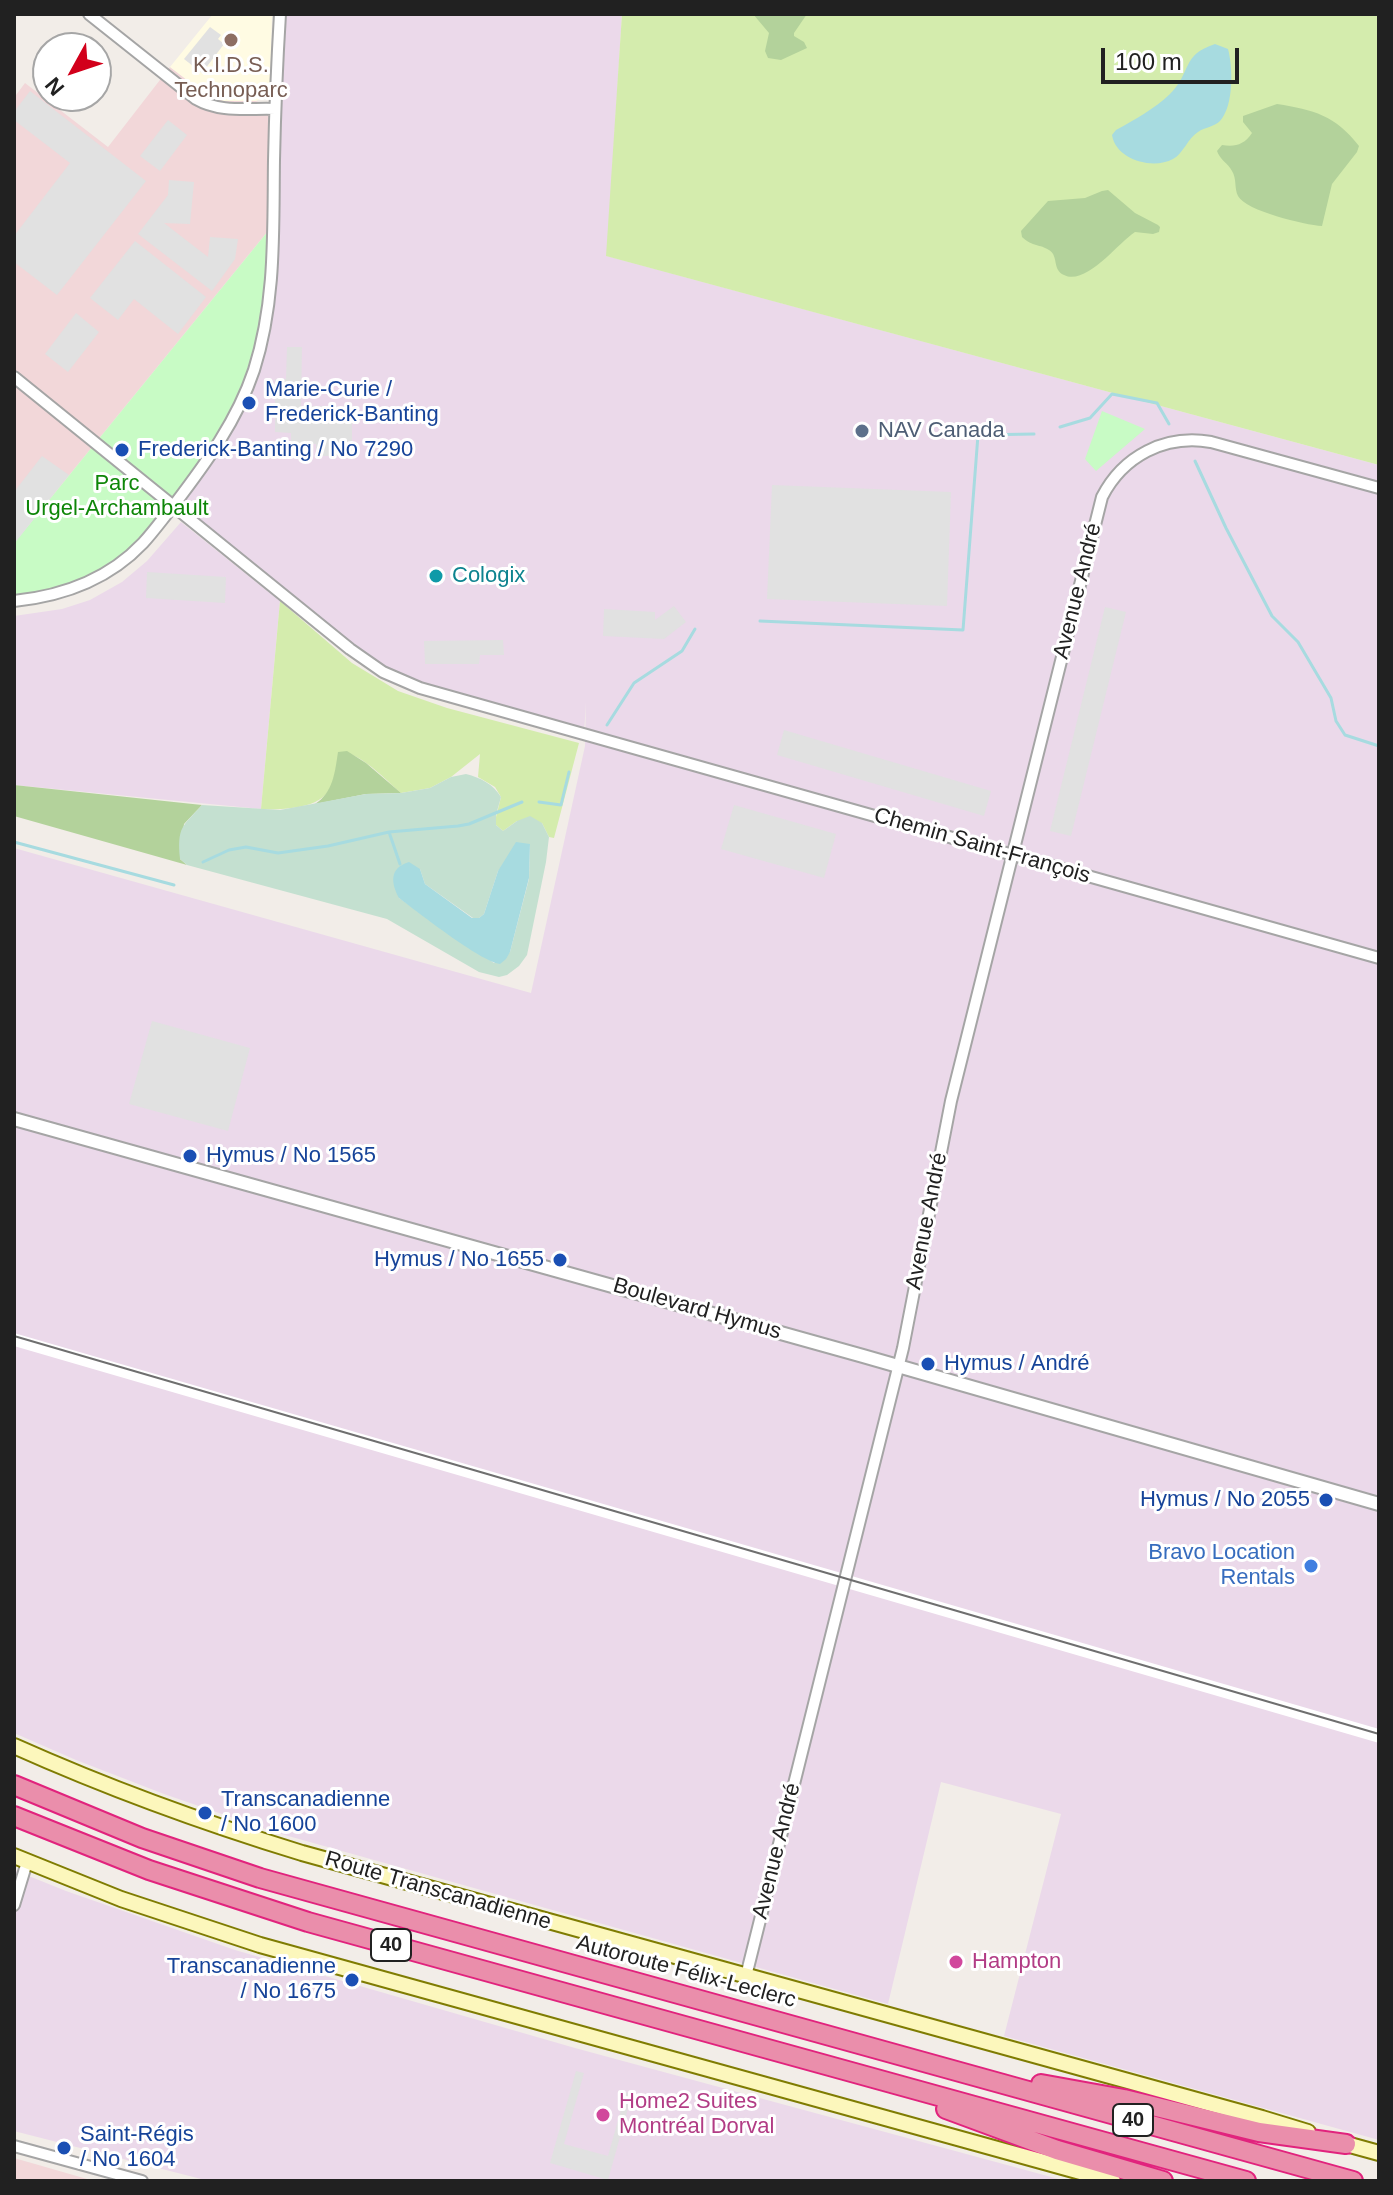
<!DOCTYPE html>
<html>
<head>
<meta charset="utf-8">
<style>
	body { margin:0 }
	#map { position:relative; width:1393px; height:2195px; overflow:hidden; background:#f2ede8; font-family:Helvetica,sans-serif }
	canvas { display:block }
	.frame { position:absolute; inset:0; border:16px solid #212121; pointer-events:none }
	.north { position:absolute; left:32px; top:32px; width:80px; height:80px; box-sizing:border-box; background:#fff; border:2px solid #a6a6a6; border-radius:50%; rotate:230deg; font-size:22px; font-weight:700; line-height:32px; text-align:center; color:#212121 }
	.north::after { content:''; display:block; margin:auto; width:28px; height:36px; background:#d2001b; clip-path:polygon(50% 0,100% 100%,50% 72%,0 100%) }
	.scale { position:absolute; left:1101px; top:48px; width:138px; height:36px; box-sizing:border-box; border:4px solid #212121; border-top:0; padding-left:10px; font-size:24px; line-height:28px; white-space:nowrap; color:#212121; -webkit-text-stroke:6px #fff; paint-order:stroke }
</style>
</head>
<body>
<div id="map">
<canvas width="1393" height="2195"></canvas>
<div class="frame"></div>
<div class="north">N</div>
<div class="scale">100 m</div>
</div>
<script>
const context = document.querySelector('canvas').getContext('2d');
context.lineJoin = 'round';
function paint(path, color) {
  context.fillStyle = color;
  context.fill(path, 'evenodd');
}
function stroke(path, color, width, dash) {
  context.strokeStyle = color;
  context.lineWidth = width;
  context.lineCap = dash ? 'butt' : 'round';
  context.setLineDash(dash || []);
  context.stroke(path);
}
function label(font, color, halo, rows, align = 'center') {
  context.font = font + ' Helvetica,sans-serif';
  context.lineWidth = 6;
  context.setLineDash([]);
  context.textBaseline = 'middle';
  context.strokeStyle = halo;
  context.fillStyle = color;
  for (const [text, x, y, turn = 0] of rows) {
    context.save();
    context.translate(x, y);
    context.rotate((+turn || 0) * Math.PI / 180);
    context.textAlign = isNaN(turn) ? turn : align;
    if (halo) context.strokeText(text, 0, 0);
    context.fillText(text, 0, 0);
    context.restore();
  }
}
paint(new Path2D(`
	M170,67L204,93L224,101H256L275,109L273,225L14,543V94L16,95L25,83L108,147Z
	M14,2158L35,2164L94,2181H14Z`), '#f2d7d9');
paint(new Path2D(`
	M279,14H622L607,256L1379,465V2140L1004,2036L1061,1814L941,1782L888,2004L274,1832L164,1794L76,1760L14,1733V848L531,993L585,746L586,702L584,734L383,672L173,505L268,315Z
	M181,522L280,601L261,809L14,785V616L62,609L90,600L122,582L147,561Z
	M14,1870L66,1891L235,1950L575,2048L1066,2181H209L14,2131Z`), '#ebd9ea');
paint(new Path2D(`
	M213,14H272L270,91L264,97L256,101H224L213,98L204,93L170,67Z`), '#fffbe3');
paint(new Path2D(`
	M622,14H1379V465L606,256Z
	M280,601L352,663L398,691L447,708L579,743L554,838L549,837L542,823L517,821L503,831L496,825V817L501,797L495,787L478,777L480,754L451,777L430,788L401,793C386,780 358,750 339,752C333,783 334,800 299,807C285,809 274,810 261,809Z`), '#d4ecad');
paint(new Path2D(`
	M753,14H807L794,33V36L804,42L807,48L781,60L768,58L765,51L769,33Z
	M1277,104C1314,110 1335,115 1359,146L1357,152L1332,184L1322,226C1305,225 1246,211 1238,196C1234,188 1237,179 1232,171C1228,163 1220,160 1217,151L1222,145C1235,147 1244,145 1252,133L1243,122V116Z
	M1108,190L1135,213L1158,225L1160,227L1159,232L1153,234L1135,232C1117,244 1086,286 1064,275C1052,270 1059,256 1049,250C1040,244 1033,247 1022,237L1021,231L1048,201L1085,198L1102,191Z
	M347,751L366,763L401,793L366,794L315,804C333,793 335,772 338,752Z
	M14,785L202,805L184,824L180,859L187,865L14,816Z`), '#b3d29b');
paint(new Path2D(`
	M466,774C481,778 493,784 501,797L496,815V825L503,831L517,821L530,816L542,823L549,837L546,862L527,955L519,966L507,975L499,977L479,972L387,919L187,865L180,859C177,827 182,827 202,805L280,810L366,794L401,793L430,788L451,777ZM530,844L529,879L510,952L494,963L399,898L420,869L425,884L473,918H479L484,914L498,871Z`), '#c4e0d0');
paint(new Path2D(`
	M273,225L268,315L229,426L143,543L88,583L14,601V543Z
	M1102,411L1145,429L1096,471L1085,459Z`), '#c8fbc5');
paint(new Path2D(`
	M210,27L221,35L218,39L224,44L202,73L184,59Z
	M30,91L146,181L57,295L14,262V236L70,163L14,120V112Z
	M168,120L187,135L160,171L140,156Z
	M169,180L194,182L190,224L164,223L208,257L210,237L238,239L235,259L212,291L138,234L168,195Z
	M135,241L206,297L178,334L134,299L118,320L90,298Z
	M76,313L99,332L68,372L45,354Z
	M287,347H302L301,406L352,407V456H316V444L291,443V433L275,432V379H286Z
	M42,456L69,475L14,544V492Z
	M772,485L951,492L947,606L767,599Z
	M147,572L226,577L225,603L146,598Z
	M674,606L686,622L664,639L603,636L604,609L655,612V620Z
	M1105,607L1126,612L1071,836L1050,831Z
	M503,640L504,655H480L479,664H425L424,641Z
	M784,730L991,791L984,816L777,755Z
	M734,805L836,834L824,878L721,849Z
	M152,1021L250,1048L228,1131L129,1104Z
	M576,2071L584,2073L564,2144L608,2156L626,2092L632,2094L608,2180L550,2163Z`), '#e1e1e1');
paint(new Path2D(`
	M1215,44L1228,49C1233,67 1234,106 1220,121C1214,127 1205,127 1198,132C1188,138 1183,154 1173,159C1153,170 1116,160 1112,135L1116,130C1136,119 1154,109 1170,94C1192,72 1181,55 1215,44Z
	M516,842L530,844L529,878L510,952L506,959L500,964C480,961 419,913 399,898C391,883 389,868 409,862L420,869L425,884L472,918H479L484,914L498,871Z`), '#a7dbe0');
paint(new Path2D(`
	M14,1333L1379,1729V1743L14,1346Z`), '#fff');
stroke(new Path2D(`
	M1060,427L1090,418L1112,394L1157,403L1169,424
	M1195,461L1226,528L1272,616L1298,642L1331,698L1336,721L1345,735L1379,746
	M760,621L963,630L978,435L1034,434
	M607,725L634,683L682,651L695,629
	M539,802L561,805L569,772
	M389,832L400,864
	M14,842L174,885
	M203,862L229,850L246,847L278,853L328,846L389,832L458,826L469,824L522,802`), '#a7dbe0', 3);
const minor = new Path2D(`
	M89,14L196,99C220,113 248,108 275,109
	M14,377L350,649L383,672L420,688L1379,958
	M14,601C63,596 109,579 143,543C154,531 164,517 174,505C206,463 237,421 254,370C276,301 273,231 274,160C275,111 277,63 280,14
	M14,1905L27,1862
	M746,1976L903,1348L951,1101L1102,497C1123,456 1165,434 1211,442L1379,488
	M14,2146L142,2181`);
const tertiary = new Path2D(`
	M14,1119L863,1356L1379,1504`);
const secondary = new Path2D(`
	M14,1746C108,1788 204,1823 302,1853L1262,2118L1308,2132
	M14,1856L121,1899L260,1945L1113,2181
	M1339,2142L1379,2153`);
const motorway = new Path2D(`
	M14,1785L142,1838L260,1878L1353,2181
	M14,1816L149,1870L308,1922L1246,2181
	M1041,2084L1124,2099L1259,2132L1346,2144
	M946,2109L1057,2150L1163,2181`);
stroke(minor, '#a5a5a5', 14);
stroke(tertiary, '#a5a5a5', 16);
stroke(secondary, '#7f7c02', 18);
stroke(motorway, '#e1237d', 22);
stroke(minor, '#fff', 10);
stroke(tertiary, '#fff', 12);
stroke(secondary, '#fcf7bc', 14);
stroke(motorway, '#ea8eab', 18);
stroke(new Path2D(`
	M14,1336L1379,1734`), '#6f6f6f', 2);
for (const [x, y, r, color] of [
	[231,40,8,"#8d6e63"],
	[249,403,8,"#1a4fb4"],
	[862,431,8,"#5c6f8a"],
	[122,450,8,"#1a4fb4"],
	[436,576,8,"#0f9aa8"],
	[190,1156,8,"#1a4fb4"],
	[560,1260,8,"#1a4fb4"],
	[928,1364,8,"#1a4fb4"],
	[1326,1500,8,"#1a4fb4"],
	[1311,1566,8,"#3f7fe0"],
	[205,1813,8,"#1a4fb4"],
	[956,1962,8,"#d1479c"],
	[352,1980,8,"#1a4fb4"],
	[603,2115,8,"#d1479c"],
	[64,2148,8,"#1a4fb4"]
]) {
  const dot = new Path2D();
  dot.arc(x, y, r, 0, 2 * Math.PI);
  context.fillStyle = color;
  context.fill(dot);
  stroke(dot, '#fff', 3);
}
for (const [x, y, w] of [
	[391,1945,40],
	[1133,2120,40]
]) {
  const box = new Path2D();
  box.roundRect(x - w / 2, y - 16, w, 32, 6);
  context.fillStyle = '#fff';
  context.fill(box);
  stroke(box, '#212121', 2);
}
label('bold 20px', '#212121', null, [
	["40",391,1945],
	["40",1133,2120]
]);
label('22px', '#785e54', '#fff', [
	["K.I.D.S.",231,66],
	["Technoparc",231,91]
]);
label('22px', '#164399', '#fff', [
	["Marie-Curie /",265,390],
	["Frederick-Banting",265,415],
	["Frederick-Banting / No 7290",138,450],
	["Hymus / No 1565",206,1156],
	["Hymus / No 1655",544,1260,"right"],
	["Hymus / André",944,1364],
	["Hymus / No 2055",1310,1500,"right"],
	["Transcanadienne",221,1800],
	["/ No 1600",221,1825],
	["Transcanadienne",336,1967,"right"],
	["/ No 1675",336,1992,"right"],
	["Saint-Régis",80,2135],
	["/ No 1604",80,2160]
], 'left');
label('22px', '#4e5e75', '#fff', [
	["NAV Canada",878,431]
], 'left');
label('22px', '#0e8608', '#fff', [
	["Parc",117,484],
	["Urgel-Archambault",117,509]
]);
label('22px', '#0d838f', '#fff', [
	["Cologix",452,576]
], 'left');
label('22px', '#212121', '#fff', [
	["Avenue André",1078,591,-76],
	["Chemin Saint-François",982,846,16],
	["Avenue André",927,1221,-79],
	["Boulevard Hymus",697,1309,16],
	["Avenue André",777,1851,-76],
	["Route Transcanadienne",438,1891,16],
	["Autoroute Félix-Leclerc",686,1972,15]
]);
label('22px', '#366cbe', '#fff', [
	["Bravo Location",1295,1553],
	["Rentals",1295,1578]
], 'right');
label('22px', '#b23c85', '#fff', [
	["Hampton",972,1962],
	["Home2 Suites",619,2102],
	["Montréal Dorval",619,2127]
], 'left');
</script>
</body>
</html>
